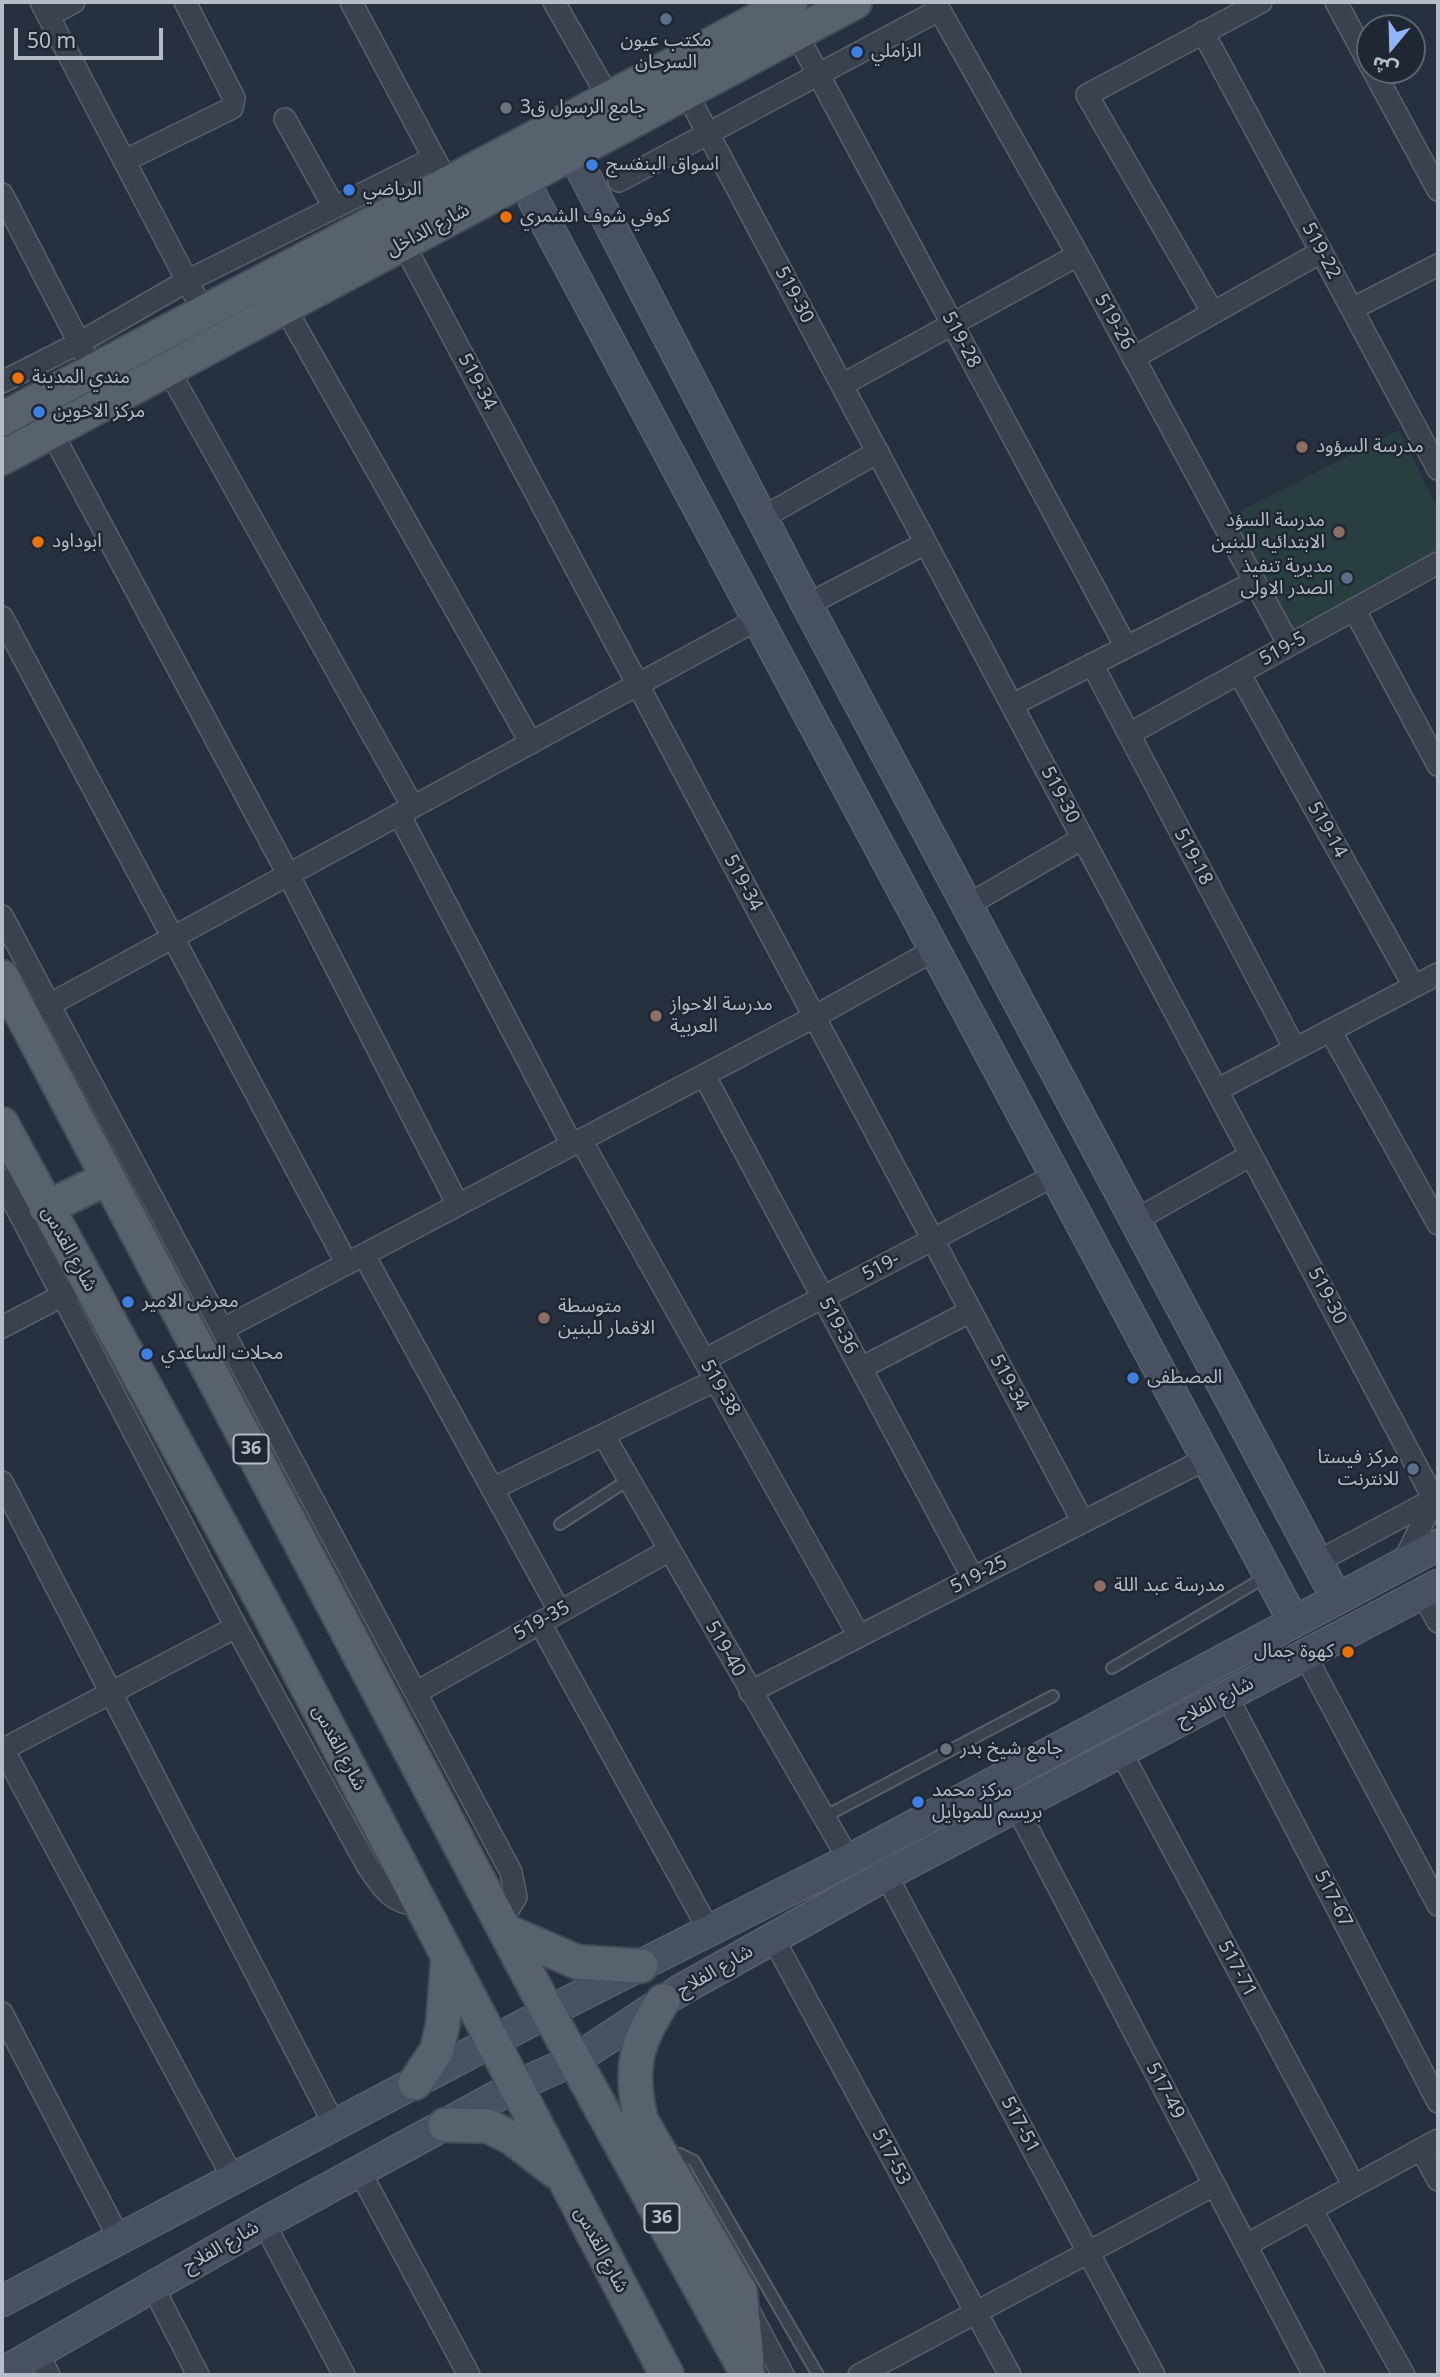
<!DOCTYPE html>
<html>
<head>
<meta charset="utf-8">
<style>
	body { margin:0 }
	#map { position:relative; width:1440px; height:2377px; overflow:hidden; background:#26303e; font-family:"Noto Sans","Noto Sans Arabic",sans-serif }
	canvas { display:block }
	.frame { position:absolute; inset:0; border:4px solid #b6bdc9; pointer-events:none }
	.north { position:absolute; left:1356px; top:14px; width:70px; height:70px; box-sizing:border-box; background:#1f2734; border:2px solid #5b6370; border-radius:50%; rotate:199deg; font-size:19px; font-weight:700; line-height:28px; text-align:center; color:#b6bdc9 }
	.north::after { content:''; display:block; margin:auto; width:24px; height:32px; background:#91b5f4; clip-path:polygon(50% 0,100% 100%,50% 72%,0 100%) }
	.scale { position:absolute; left:14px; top:28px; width:149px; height:32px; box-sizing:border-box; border:4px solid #b6bdc9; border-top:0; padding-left:9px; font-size:21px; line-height:24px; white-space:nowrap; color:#b6bdc9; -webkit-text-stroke:5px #1f2734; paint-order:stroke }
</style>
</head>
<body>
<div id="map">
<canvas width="1440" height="2377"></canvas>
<div class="frame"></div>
<div class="north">ش</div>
<div class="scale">50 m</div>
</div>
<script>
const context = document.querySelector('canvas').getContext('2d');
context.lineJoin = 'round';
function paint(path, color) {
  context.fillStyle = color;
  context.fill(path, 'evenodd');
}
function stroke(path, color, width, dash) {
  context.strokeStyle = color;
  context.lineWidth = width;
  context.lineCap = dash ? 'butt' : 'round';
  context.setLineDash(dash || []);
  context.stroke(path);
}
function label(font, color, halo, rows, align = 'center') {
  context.font = font + ' "Noto Sans","Noto Sans Arabic",sans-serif';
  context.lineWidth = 5;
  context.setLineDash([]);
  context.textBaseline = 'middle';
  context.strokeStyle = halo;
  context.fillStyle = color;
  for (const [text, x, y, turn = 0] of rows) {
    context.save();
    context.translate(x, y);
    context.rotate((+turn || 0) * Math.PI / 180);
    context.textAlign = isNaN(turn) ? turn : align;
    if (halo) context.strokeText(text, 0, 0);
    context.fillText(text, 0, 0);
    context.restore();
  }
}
paint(new Path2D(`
	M1399,430L1438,510V563L1289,645L1223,520Z`), '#293e40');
const lane = new Path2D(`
	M560,1524L628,1480
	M1112,1668L1267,1576
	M824,1817L1053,1696
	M666,2153L680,2154L694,2161L818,2375`);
const street = new Path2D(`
	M41,2L203,311
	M351,2L440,169
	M554,2L609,98
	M935,2L1078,255L1289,645
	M1336,2L1370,65
	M48,16L74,2
	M1203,32L1438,469
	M796,33L1126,647
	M1373,70L1438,190
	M686,92L1434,1499L1403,1563
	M285,119L334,207
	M124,161L232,108L234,98L185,2
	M619,181L939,10
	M2,194L86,356
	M403,243L1083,1522
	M284,306L531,743
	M1352,309L1438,265
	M1213,313L1087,95L1261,2
	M1133,358L1321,252
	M168,369L413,807
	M2,382L79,343L187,281L434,158
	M842,385L1078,255
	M51,431L288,874L458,1205
	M762,518L878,452
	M807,605L926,543
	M1354,609L1438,765
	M2,617L347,1264
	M1092,664L1295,1049
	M1239,673L1414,986
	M1012,705L1255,582
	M1129,734L1438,563
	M399,814L572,1145
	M966,906L1083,838
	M2,916L511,1872L516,1897L502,1920
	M36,1012L760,618
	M1330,1030L1438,1224
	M704,1075L973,1578
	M1217,1090L1438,974
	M581,1140L859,1636
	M2,1180L236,1627L367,1865C381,1886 392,1906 421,1904
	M1134,1221L1251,1155
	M364,1255L560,1612
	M2,1327L73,1290
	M223,1329L814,1017L936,949
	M704,1360L1057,1174
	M861,1368L971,1311
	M604,1436L849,1860
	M2,1482L335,2126
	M492,1489L716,1380
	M1317,1562L1436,1498
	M1422,1593L1438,1622
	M540,1623L710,1932
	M1305,1655L1438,1905
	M417,1692L668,1551
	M750,1692L1208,1458
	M1227,1696L1438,2102
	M3,1749L234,2180
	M2,1750L236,1627
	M1121,1752L1354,2186
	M1016,1806L1314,2375
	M886,1875L1154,2375
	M773,1938L1010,2375
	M2,2013L120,2240
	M1421,2149L1438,2180
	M360,2172L469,2375
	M1311,2209L1404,2375
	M264,2223L344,2375
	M1246,2245L1438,2140
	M153,2287L198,2375
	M748,2309L783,2375
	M38,2354L49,2375
	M859,2375L1214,2185`);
const secondary = new Path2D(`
	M573,153L807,605L1337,1599
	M523,180L1294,1622
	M2,2301L548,2012L849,1860L1438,1545
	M2,2373L264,2223L516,2086L575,2060L679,1991L886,1875L1438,1585`);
const primary = new Path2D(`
	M2,419L791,2
	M2,458L855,2
	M2,977L548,2012L748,2375
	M2,1124L267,1610L667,2375
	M46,1208L106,1179
	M508,1932L577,1962L641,1966
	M663,2001C635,2044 629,2069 641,2120L740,2292L747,2359
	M415,2083L437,2050L443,2023L448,1957
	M445,2125L488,2126L512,2138L555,2171`);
stroke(lane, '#58606c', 14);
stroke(street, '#58606c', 24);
stroke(secondary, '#58606c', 33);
stroke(primary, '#434b58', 37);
stroke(lane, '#3a424f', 10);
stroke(street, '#3a424f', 21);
stroke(secondary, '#485161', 30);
stroke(primary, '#58616e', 33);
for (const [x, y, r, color] of [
	[666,19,7,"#5c6f8a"],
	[857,52,7,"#3f7fe0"],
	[506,108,7,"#6b7280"],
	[592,165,7,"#3f7fe0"],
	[349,190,7,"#3f7fe0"],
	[506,217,7,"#e8710a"],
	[18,378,7,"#e8710a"],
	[39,412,7,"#3f7fe0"],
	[1302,447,7,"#8d6e63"],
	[1339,532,7,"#8d6e63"],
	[38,542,7,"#e8710a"],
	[1347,578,7,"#5c6f8a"],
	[656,1016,7,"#8d6e63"],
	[128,1302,7,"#3f7fe0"],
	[544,1318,7,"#8d6e63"],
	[147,1354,7,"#3f7fe0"],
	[1133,1378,7,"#3f7fe0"],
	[1413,1469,7,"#5c6f8a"],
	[1100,1586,7,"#8d6e63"],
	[1348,1652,7,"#e8710a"],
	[946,1749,7,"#6b7280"],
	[918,1802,7,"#3f7fe0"]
]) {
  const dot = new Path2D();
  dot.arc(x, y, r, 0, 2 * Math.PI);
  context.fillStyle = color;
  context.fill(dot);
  stroke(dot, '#1f2734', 2.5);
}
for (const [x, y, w] of [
	[251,1449,35],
	[662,2218,35]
]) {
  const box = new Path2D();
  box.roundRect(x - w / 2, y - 14.5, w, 29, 5);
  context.fillStyle = '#1f2734';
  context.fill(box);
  stroke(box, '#b6bdc9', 2);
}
label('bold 18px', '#b6bdc9', null, [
	["36",251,1449],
	["36",662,2218]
]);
label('19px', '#b6bdc9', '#1f2734', [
	["مكتب عيون",666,41,"center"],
	["السرحان",666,63,"center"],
	["الزاملي",871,52],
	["جامع الرسول ق3",520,108],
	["اسواق البنفسج",606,165],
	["الرياضي",363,190],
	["كوفي شوف الشمري",520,217],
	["مندي المدينة",32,378],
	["مركز الاخوين",53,412],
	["مدرسة السؤود",1316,447],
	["مدرسة السؤد",1325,521,"right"],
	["الابتدائيه للبنين",1325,543,"right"],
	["ابوداود",52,542],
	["مديرية تنفيذ",1333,567,"right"],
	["الصدر الاولى",1333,589,"right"],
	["مدرسة الاحواز",670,1005],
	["العربية",670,1027],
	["معرض الامير",142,1302],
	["متوسطة",558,1307],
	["الاقمار للبنين",558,1329],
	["محلات الساعدي",161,1354],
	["المصطفى",1147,1378],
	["مركز فيستا",1399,1458,"right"],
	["للانترنت",1399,1480,"right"],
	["مدرسة عبد اللة",1114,1586],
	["كهوة جمال",1334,1652,"right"],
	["جامع شيخ بدر",960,1749],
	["مركز محمد",932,1791],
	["بريسم للموبايل",932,1813]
], 'left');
label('19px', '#b6bdc9', '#1f2734', [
	["شارع الداخل",428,230,-28],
	["519-22",1321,251,62],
	["519-30",794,295,62],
	["519-26",1114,322,61],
	["519-28",961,340,62],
	["519-34",477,382,62],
	["519-5",1283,649,-29],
	["519-30",1060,795,62],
	["519-14",1327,830,61],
	["519-18",1193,857,62],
	["519-34",743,883,62],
	["شارع القدس",69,1249,61],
	["519-",881,1267,-28],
	["519-30",1327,1296,62],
	["519-36",838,1326,62],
	["519-34",1009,1383,62],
	["519-38",720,1388,61],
	["519-25",979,1575,-27],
	["519-35",542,1621,-29],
	["519-40",725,1649,60],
	["شارع الفلاح",1215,1702,-28],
	["شارع القدس",339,1748,62],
	["517-67",1333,1899,63],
	["517-71",1237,1969,62],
	["شارع الفلاح",715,1971,-30],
	["517-49",1165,2091,62],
	["517-51",1020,2125,62],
	["517-53",891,2157,62],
	["شارع الفلاح",221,2247,-30],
	["شارع القدس",601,2250,62]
]);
</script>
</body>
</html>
